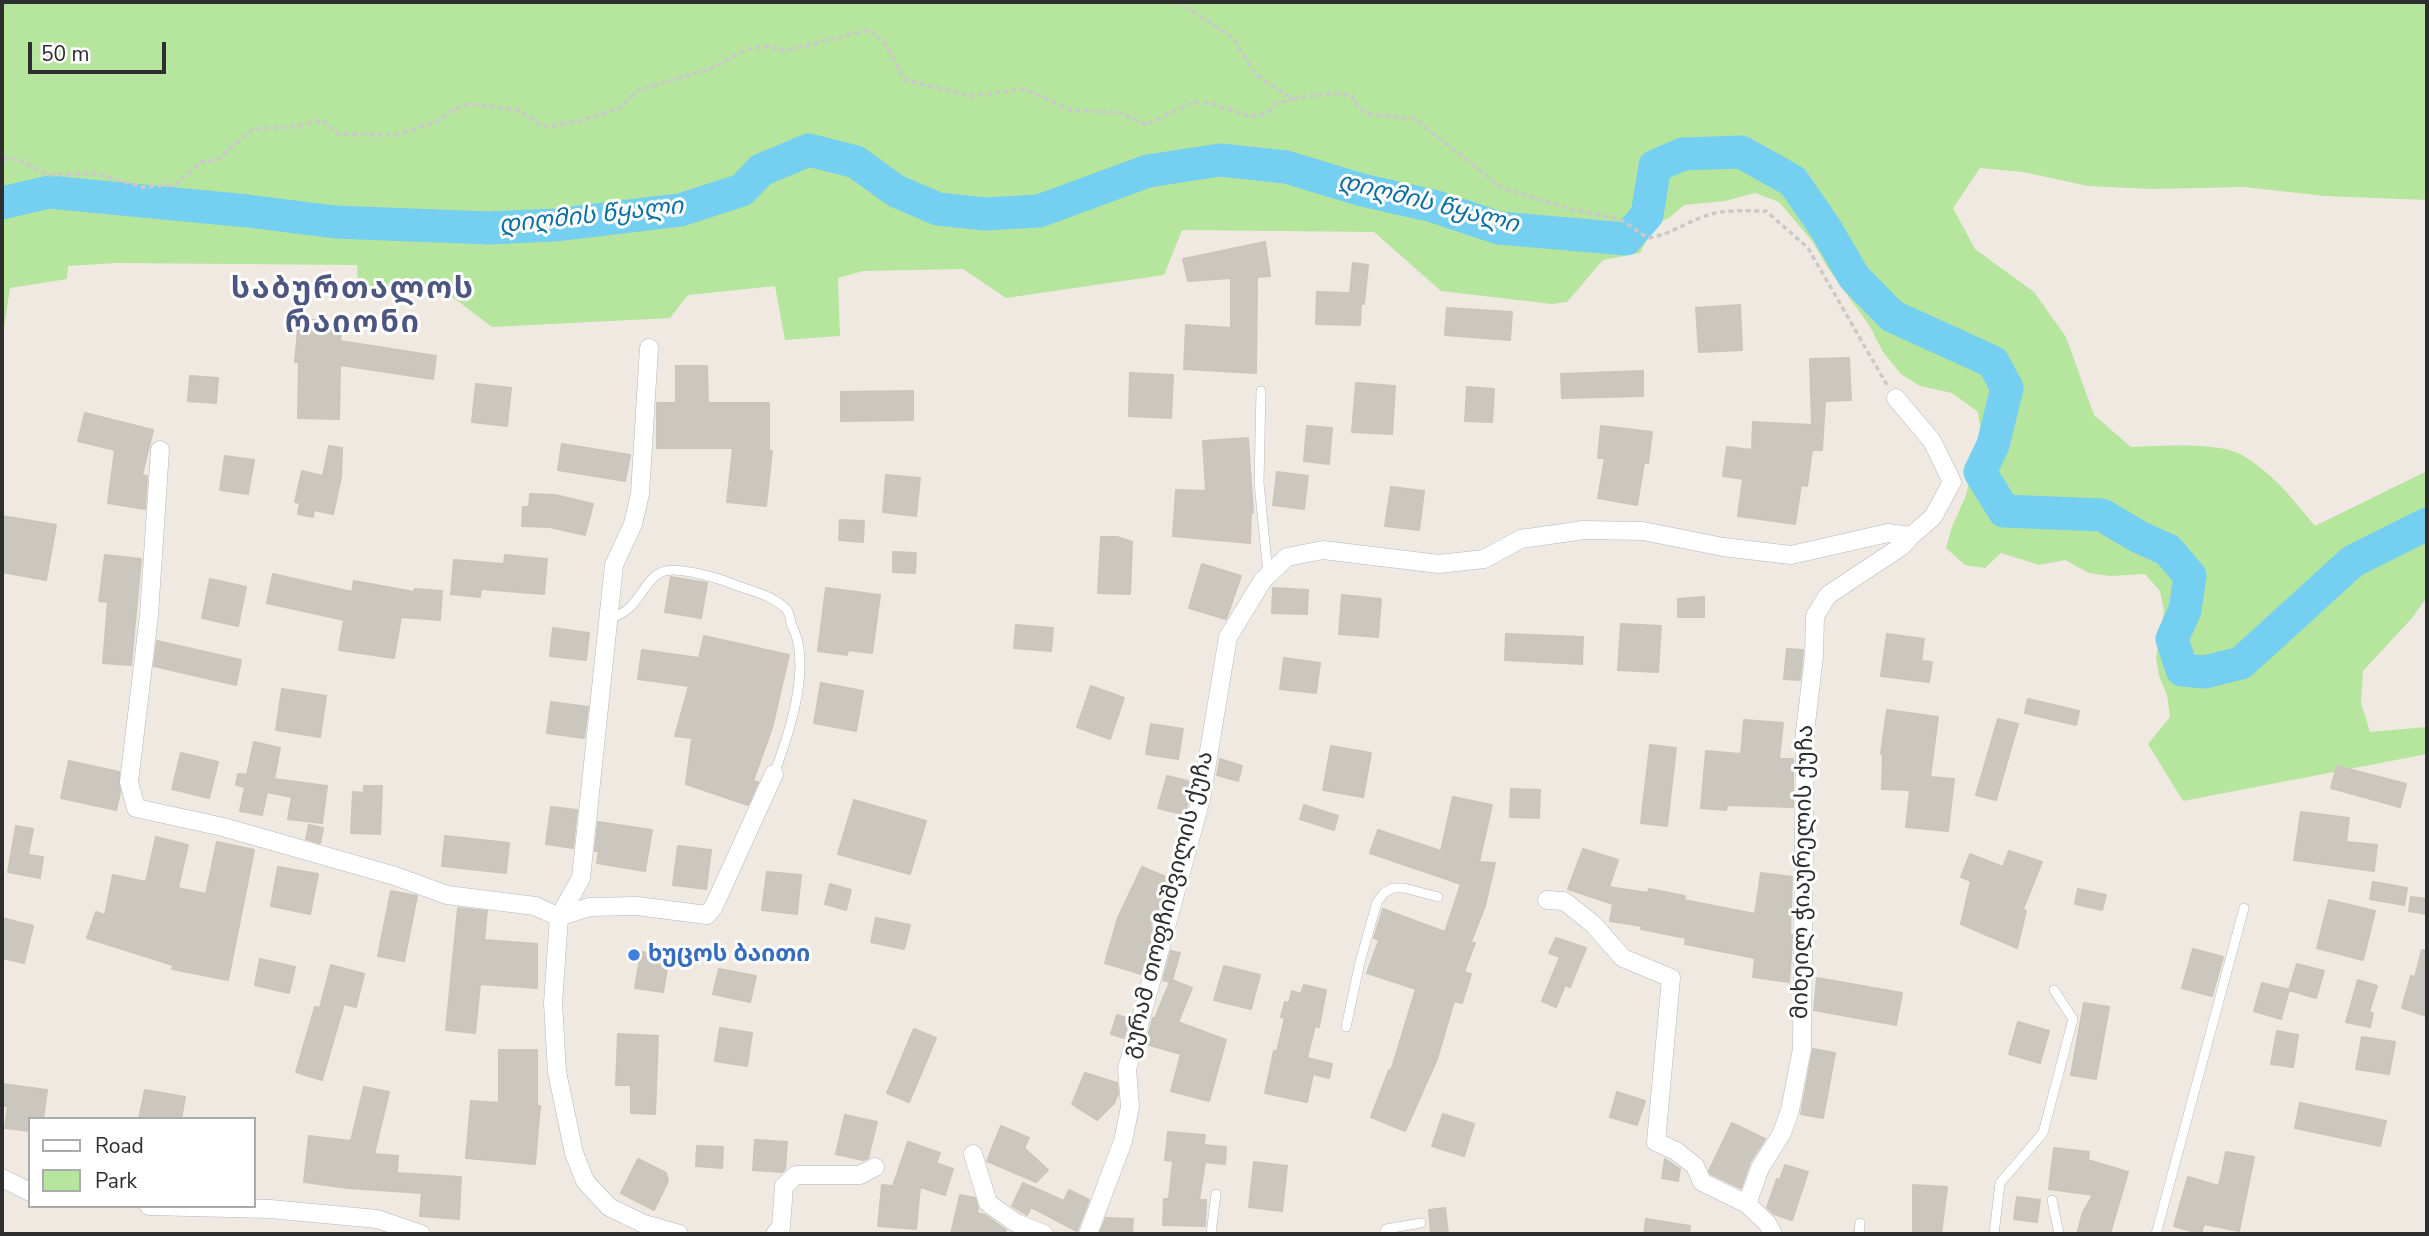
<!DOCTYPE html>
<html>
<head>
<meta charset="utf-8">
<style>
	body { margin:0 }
	#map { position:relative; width:2429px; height:1236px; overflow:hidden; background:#efe9e1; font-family:"Nunito Sans",sans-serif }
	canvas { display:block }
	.frame { position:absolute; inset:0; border:4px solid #2e2e2e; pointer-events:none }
	.legend { position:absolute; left:28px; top:1117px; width:228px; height:91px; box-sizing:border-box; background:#fff; border:2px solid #ababab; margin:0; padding:9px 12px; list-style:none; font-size:21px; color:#2e2e2e }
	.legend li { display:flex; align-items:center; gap:14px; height:35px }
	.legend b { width:35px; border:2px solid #ababab }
	.scale { position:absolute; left:28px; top:42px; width:138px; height:32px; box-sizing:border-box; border:4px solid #2e2e2e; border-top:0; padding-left:9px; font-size:21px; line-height:24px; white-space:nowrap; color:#2e2e2e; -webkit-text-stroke:5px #fff; paint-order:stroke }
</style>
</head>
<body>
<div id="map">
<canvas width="2429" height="1236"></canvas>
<div class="frame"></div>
<ul class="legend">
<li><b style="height:9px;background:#fff"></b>Road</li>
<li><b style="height:19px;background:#b6e59e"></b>Park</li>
</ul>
<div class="scale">50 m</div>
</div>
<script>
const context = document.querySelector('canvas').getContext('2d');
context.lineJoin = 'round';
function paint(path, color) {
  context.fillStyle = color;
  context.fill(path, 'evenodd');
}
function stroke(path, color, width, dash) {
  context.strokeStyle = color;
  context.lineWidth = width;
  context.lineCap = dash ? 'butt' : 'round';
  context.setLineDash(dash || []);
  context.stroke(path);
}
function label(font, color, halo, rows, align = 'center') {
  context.font = font + ' "Nunito Sans","Noto Sans Georgian",sans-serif';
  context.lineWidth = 6;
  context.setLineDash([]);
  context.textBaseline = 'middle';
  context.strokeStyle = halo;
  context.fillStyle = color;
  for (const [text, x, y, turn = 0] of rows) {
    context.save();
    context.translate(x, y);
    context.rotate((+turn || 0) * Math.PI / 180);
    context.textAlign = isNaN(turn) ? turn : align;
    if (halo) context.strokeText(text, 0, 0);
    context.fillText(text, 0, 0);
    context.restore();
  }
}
paint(new Path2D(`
	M2,2H2427V200L2325,196L2244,187L2151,189L2088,186L2023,172L1980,168L1953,208L1975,249L2034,292L2066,337L2094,415L2131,447C2158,446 2217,442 2240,454C2271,471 2293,499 2315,526L2427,471V597L2412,618L2363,671L2361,703L2370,732L2427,727V754L2183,801L2148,744L2170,717L2167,695L2159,676L2156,658L2164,611L2160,591L2145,574L2110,576L2089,573L2065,560L2039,565L2001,553L1985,568L1965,565L1946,548L1952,527L1966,495L1981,434L1978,412L1952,393L1920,386L1901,374L1883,352L1869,325L1828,268L1812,241L1779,202L1755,193L1725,201L1684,205L1669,218L1655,224L1640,253L1603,260L1567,302L1552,304L1441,291L1374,232L1182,230L1164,275L1006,298L963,269L863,271L838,278L840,336L785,340L775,286L688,295L670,318L492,327L454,298L392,289L358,290L357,265L116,263L68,266L67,279L10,288L2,341Z`), '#b6e59e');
stroke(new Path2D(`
	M2,203L49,192L248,211L335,222L489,228L554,225L680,210L742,190L761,170L809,150L856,162L896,191L938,209L985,214L1039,211L1148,171L1220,160L1286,167L1362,190L1433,206L1499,228L1626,239L1647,215L1655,166L1683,154L1741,152L1793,181L1826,229L1854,277L1892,316L1993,362L2007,388L1993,445L1980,472L2004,511L2102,515L2139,537L2168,550L2190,576L2185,610L2172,639L2182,670L2205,672L2241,663L2353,561L2427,524`), '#75cff0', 33);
const building = new Path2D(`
	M1265,242L1270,276L1257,277L1256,373L1184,369L1186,325L1231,328V278L1188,281L1183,259Z
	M1353,263L1368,265L1364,304L1361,303L1360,325L1316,324L1317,292L1350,293Z
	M1740,305L1742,350L1699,352L1696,308Z
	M1447,308L1512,312L1510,340L1445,335Z
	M299,319L342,322L340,341L436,356L433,379L340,365L339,419L298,418L299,362H295Z
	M1849,358L1851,400L1825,401L1822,450H1812L1807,486L1801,485L1795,524L1738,516L1743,479L1723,476L1727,447L1752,450L1753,422L1812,425L1810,359Z
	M676,366H707L708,403H769V451H772L766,506L727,502L733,448H657V403H676Z
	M1643,371V396L1562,398L1561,374Z
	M1130,373L1173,375L1171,418L1129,416Z
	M190,376L218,378L216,403L188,401Z
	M1356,383L1395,386L1392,434L1352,432Z
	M476,384L511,388L507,426L472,422Z
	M1467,387L1494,389L1492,422L1465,421Z
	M913,391V420L841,421V392Z
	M85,413L153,430L142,475L147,476L145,509L108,503L115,450L78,441Z
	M1307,426L1332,428L1329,464L1304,461Z
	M1601,426L1652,432L1648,463H1644L1637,505L1598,498L1605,458H1598Z
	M1248,438L1253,513H1251L1250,543L1173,536L1176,490L1206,491L1203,441Z
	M562,444L630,455L625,481L558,470Z
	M329,446L342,448L341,477L333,514L314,510L313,517L298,514L300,503L295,502L302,471L323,476Z
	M225,456L254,460L248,494L220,490Z
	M1277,472L1308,476L1304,509L1273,505Z
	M886,475L920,478L916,516L883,512Z
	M1391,487L1424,491L1419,530L1385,526Z
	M530,494L555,495L593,504L585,535L550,527L522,526L523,507H529Z
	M2,516L56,525L46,580L2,572Z
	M840,520L864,521L863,542L839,540Z
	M1101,537H1117L1132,542L1130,594L1098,593Z
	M893,552L916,553L915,573L893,572Z
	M105,555L141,559L131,665L103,663L108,602L99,601Z
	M505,555L547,559L544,594L481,589L480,597L451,594L454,560L504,564Z
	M1202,564L1241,576L1226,619L1189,608Z
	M273,574L352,592L354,581L414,592L415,589L442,591L440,620L401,617L394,658L339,650L344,620L267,603Z
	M671,577L707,583L701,618L665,612Z
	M210,579L246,587L238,626L202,618Z
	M826,588L880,595L872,653L848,650L847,655L818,651Z
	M1273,588L1308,590L1307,614L1272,613Z
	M1342,595L1381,599L1378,637L1339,634Z
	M1704,597V617H1678V599Z
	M1621,624L1661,626L1658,672L1618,670Z
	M1016,625L1053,628L1051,651L1014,648Z
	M553,628L589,633L586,660L550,656Z
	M1506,634L1583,637L1582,664L1505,660Z
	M1887,634L1924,639L1921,661L1932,662L1929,682L1881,676Z
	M704,636L789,655L772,728L753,781L758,782L748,805L686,784L692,738L675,736L689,686L638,679L642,650L699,658Z
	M157,641L241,660L236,685L154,666Z
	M1787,649L1803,650L1800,680L1784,679Z
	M1284,658L1320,663L1316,693L1280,689Z
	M821,683L863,691L856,731L814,723Z
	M1091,686L1124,698L1110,739L1077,727Z
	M282,689L326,696L320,737L276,730Z
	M2028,699L2079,711L2076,725L2025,713Z
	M551,702L588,707L584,738L547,733Z
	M1887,710L1938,717L1930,777L1954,779L1948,831L1906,827L1910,790L1882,789L1883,754H1881Z
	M1998,719L2018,724L1996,800L1976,795Z
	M1744,720L1783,723L1779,759H1793V807L1727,805L1726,810L1701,808L1706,751L1741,754Z
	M1151,724L1183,729L1178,759L1146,754Z
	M254,742L280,748L274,779L327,786L322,823L288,819L292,797L267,792L262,815L240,811L245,787L236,785L238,774L247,775Z
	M1650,745L1676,748L1667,826L1641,823Z
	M1331,746L1371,753L1363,797L1323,790Z
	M181,753L218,762L209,798L172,789Z
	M1220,759L1242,766L1238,781L1217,775Z
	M69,761L119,772L120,793L116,810L61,798Z
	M2337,766L2406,784L2400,807L2331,788Z
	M1167,776L1192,782L1185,815L1158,808Z
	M364,786H382L380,834L351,833L353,792L364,793Z
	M1511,789L1540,790L1539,818L1510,817Z
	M1453,797L1492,805L1479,862L1495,863L1485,906L1471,942L1475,943L1464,972L1471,974L1462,1003L1454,1001L1437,1059L1405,1131L1371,1117L1389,1070L1391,1071L1416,989L1367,973L1379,940L1374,938L1383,909L1445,932L1461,884L1370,853L1378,830L1441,851Z
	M854,800L926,821L910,874L838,854Z
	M1304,805L1338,816L1334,830L1300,819Z
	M551,807L577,810L573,848L546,844Z
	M2301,812L2349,818L2346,842L2377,845L2374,871L2294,860Z
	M598,822L652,830L645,871L597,863L599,851H595Z
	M309,825L323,828L320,843L306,839Z
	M16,826L33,829L28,855L43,857L40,878L8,872Z
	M445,836L509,843L506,873L442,866Z
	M156,837L188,845L178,888L206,894L217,842L254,850L228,980L172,969L173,965L87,938L96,912L105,915L113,875L146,882Z
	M678,846L711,850L706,889L673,885Z
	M1583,849L1618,860L1609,887L1648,893L1649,889L1685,896L1684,900L1755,914L1761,873L1792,877L1790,935H1792L1791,958L1789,982L1753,977L1755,958L1685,944L1686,938L1641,929L1642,926L1610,921L1613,904L1568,889Z
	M2009,851L2042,862L2023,909L2026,911L2017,948L1961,924L1971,881L1961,877L1970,854L2003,867Z
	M278,867L318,874L310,914L271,906Z
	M1142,867L1168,878L1161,903L1150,927L1154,928L1141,974L1105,963L1118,918Z
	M767,872L801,875L797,914L762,910Z
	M2373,882L2407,888L2404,905L2370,899Z
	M830,884L851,890L846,910L825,904Z
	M2078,889L2106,895L2102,910L2075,904Z
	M391,891L417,896L404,961L378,956Z
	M2411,897L2427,899V914L2409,911Z
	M2329,900L2375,911L2363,960L2317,948Z
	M458,908L487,911L484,940L537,944V988L480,984L475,1033L446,1030Z
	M2,918L33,926L24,963L2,958Z
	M876,918L910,925L904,949L871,942Z
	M1556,938L1586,948L1570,987L1565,985L1556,1007L1542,1001L1560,957L1549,953Z
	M2193,949L2223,957L2212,996L2182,988Z
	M2422,950L2427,951V1016L2402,1008L2411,976L2415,977Z
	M1171,951L1180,953L1172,980L1192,988L1178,1022L1226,1040L1209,1101L1171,1091L1181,1054L1146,1044L1153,1018H1155L1170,982L1163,980Z
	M641,952L669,957L663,992L635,988Z
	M260,959L295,967L289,993L255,985Z
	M2297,964L2324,971L2316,998L2289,990Z
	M331,965L364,974L356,1007L344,1004L322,1080L296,1072L315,1007L320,1008Z
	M1224,966L1260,975L1251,1009L1214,1000Z
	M719,969L756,976L750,1002L713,994Z
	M1817,978L1902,993L1896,1025L1814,1010Z
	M2358,980L2377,986L2369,1012L2373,1013L2370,1027L2346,1022Z
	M2262,983L2289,990L2281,1019L2254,1011Z
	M1304,985L1326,990L1319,1027L1315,1026L1307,1058L1332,1064L1329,1078L1313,1074L1307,1102L1265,1093L1274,1051H1277L1285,1018L1281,1017L1285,1002L1289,1003L1292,991L1301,994Z
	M2084,1003L2109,1007L2096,1079L2071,1075Z
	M1117,1015L1129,1019L1124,1038L1111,1034Z
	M2018,1022L2049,1031L2040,1063L2009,1054Z
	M720,1028L752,1033L747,1066L715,1061Z
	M914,1029L936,1038L909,1102L887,1093Z
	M2277,1031L2298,1035L2293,1067L2271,1064Z
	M618,1034L658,1036L655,1114L631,1113V1085H616Z
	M2362,1037L2395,1042L2389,1074L2356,1069Z
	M1813,1049L1835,1053L1823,1118L1801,1114Z
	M499,1050H537V1106H540L535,1164L466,1158L471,1101L499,1103Z
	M1085,1073L1117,1083L1118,1094L1114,1103L1097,1120L1072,1104Z
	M2,1084L47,1090L43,1119H30V1131L5,1128L8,1106H2Z
	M364,1087L389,1092L374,1154L398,1156L397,1173L461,1177L459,1219L420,1216L422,1193L348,1188L304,1182L309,1136L351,1141Z
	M145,1090L185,1097L181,1119H139Z
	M1617,1092L1645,1101L1637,1125L1610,1117Z
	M2300,1103L2386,1121L2380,1146L2295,1128Z
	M1443,1114L1474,1124L1464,1156L1432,1146Z
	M845,1115L877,1122L868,1158L863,1160L836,1154Z
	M1732,1123L1765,1139L1750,1162L1741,1188L1711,1174L1709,1171Z
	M1001,1126L1029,1138L1024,1148L1048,1170L1036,1182L987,1161Z
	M1168,1132L1205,1135L1204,1145L1226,1147L1225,1164L1205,1162L1199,1200H1206L1205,1226L1163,1225L1164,1199H1169L1173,1161L1165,1160Z
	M755,1140L787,1142L785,1169L782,1172L753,1170Z
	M908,1142L940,1153L936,1163L953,1169L945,1195L920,1187L916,1229L878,1226L882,1185L893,1186Z
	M697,1146L723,1147L722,1168L696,1166Z
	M2054,1148L2089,1152L2088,1160L2128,1172L2110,1234H2077L2083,1212L2093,1195L2049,1189Z
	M2226,1152L2254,1157L2239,1231L2204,1224L2201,1234L2174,1226L2188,1177L2219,1186Z
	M638,1159L666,1173L668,1181L654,1210L621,1193Z
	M1665,1159L1680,1169L1678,1181L1662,1178Z
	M1254,1162L1287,1166L1282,1211L1249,1207Z
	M1785,1165L1808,1172L1792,1220L1774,1214L1767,1207L1777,1179L1780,1180Z
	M1023,1183L1064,1201L1069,1190L1089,1200L1077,1231L1031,1207L1027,1215L1012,1206Z
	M1913,1185L1947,1187L1941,1234H1913Z
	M960,1195L975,1198L978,1208L977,1213L985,1215L1006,1230L1005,1234H951Z
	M2017,1197L2040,1200L2037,1222L2014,1219Z
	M1445,1208L1448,1234H1431L1429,1210Z
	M1106,1218L1133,1219L1132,1234L1100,1233Z
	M1646,1219L1690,1226L1689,1234H1644Z`);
paint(building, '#cbc7bf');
stroke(building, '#cbc5ba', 2);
const lane = new Path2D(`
	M1261,391L1259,483L1268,574
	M609,618C641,612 642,577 665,571C680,567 718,578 733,584C750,591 773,595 786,609C790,613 790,618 791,623C793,630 797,636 798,643C806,683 788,737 774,774
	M1346,1027L1360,962L1377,902L1384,893L1393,888H1404L1438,897
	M2052,1200L2059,1234
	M1211,1234L1216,1194
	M1384,1234L1386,1229L1421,1223
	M1859,1234L1860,1223
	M1994,1234L2000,1183L2043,1133L2073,1019L2054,990
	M2156,1234L2244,908`);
const street = new Path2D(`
	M649,348L640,494L633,524L614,565L581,878L559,917L553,1003L557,1072L574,1153L585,1181L609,1207L644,1224L679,1234
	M160,450L149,615L129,782L136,808L223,827L395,876L447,895L535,906L559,917L589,907L637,906L707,915L714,906L774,774
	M1547,900L1564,901L1593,924L1623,958L1671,978L1656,1142L1676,1151L1695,1166L1702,1182L1747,1204L1767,1223L1773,1234
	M973,1154L988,1203L1016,1223L1044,1234
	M2,1178L30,1192
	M1747,1204L1760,1168L1782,1133L1790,1110L1802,1049L1805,732L1814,656L1815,616L1828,595L1902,546L1911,536
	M149,1206L270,1209L377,1219L421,1234
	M775,1234L781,1227L784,1186L796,1175H860L875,1167
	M1088,1234L1123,1141L1130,1107L1127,1069L1201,799L1228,637L1263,580L1287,557L1323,550L1439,564L1484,559L1521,539L1584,530L1643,531L1723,547L1791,555L1888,533L1911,536L1933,517L1952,482L1932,441L1896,398`);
stroke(lane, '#b4b7c1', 10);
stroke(street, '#b4b7c1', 19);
stroke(new Path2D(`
	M1178,2L1233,38L1256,75L1293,99L1334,93L1352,96L1358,107L1367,114L1415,119L1502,188L1567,208L1621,220L1648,238C1669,235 1685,223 1705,216C1723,209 1746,211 1766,211L1808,248L1887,385
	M2,159H17L48,175L94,173L142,187L175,185L201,162L217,160L253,129L293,127L322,120L338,134L394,135L434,123L456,108L469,104L518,110L544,127L580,121L619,108L639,90L710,69L748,49L767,46L785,51L870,30L885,43L905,80L971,96L1025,89L1070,110L1121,113L1146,125L1193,102L1212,104L1252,117L1266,113L1277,103L1293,99`), '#c9c9c9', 3.5, [5, 3.5]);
stroke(lane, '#fff', 9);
stroke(street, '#fff', 18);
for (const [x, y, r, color] of [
	[634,955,7,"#3f7fe0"]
]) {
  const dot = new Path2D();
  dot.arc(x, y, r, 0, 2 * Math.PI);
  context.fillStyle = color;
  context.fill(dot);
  stroke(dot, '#fff', 2.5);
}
label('23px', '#2e2e2e', '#fff', [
	["მიხეილ ჭიაურელის ქუჩა",1804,872,-89],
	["გურამ თოფჩიშვილის ქუჩა",1169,905,-76]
]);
label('bold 23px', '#366cbe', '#fff', [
	["ხუცოს ბაითი",648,955]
], 'left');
label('italic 24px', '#0d6fa3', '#fff', [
	["დიღმის წყალი",1428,204,14],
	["დიღმის წყალი",591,217,-6]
]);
context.letterSpacing = '2px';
label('bold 30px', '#4d5680', '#fff', [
	["საბურთალოს",353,291],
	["რაიონი",353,325]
]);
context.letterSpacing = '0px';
</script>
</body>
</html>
